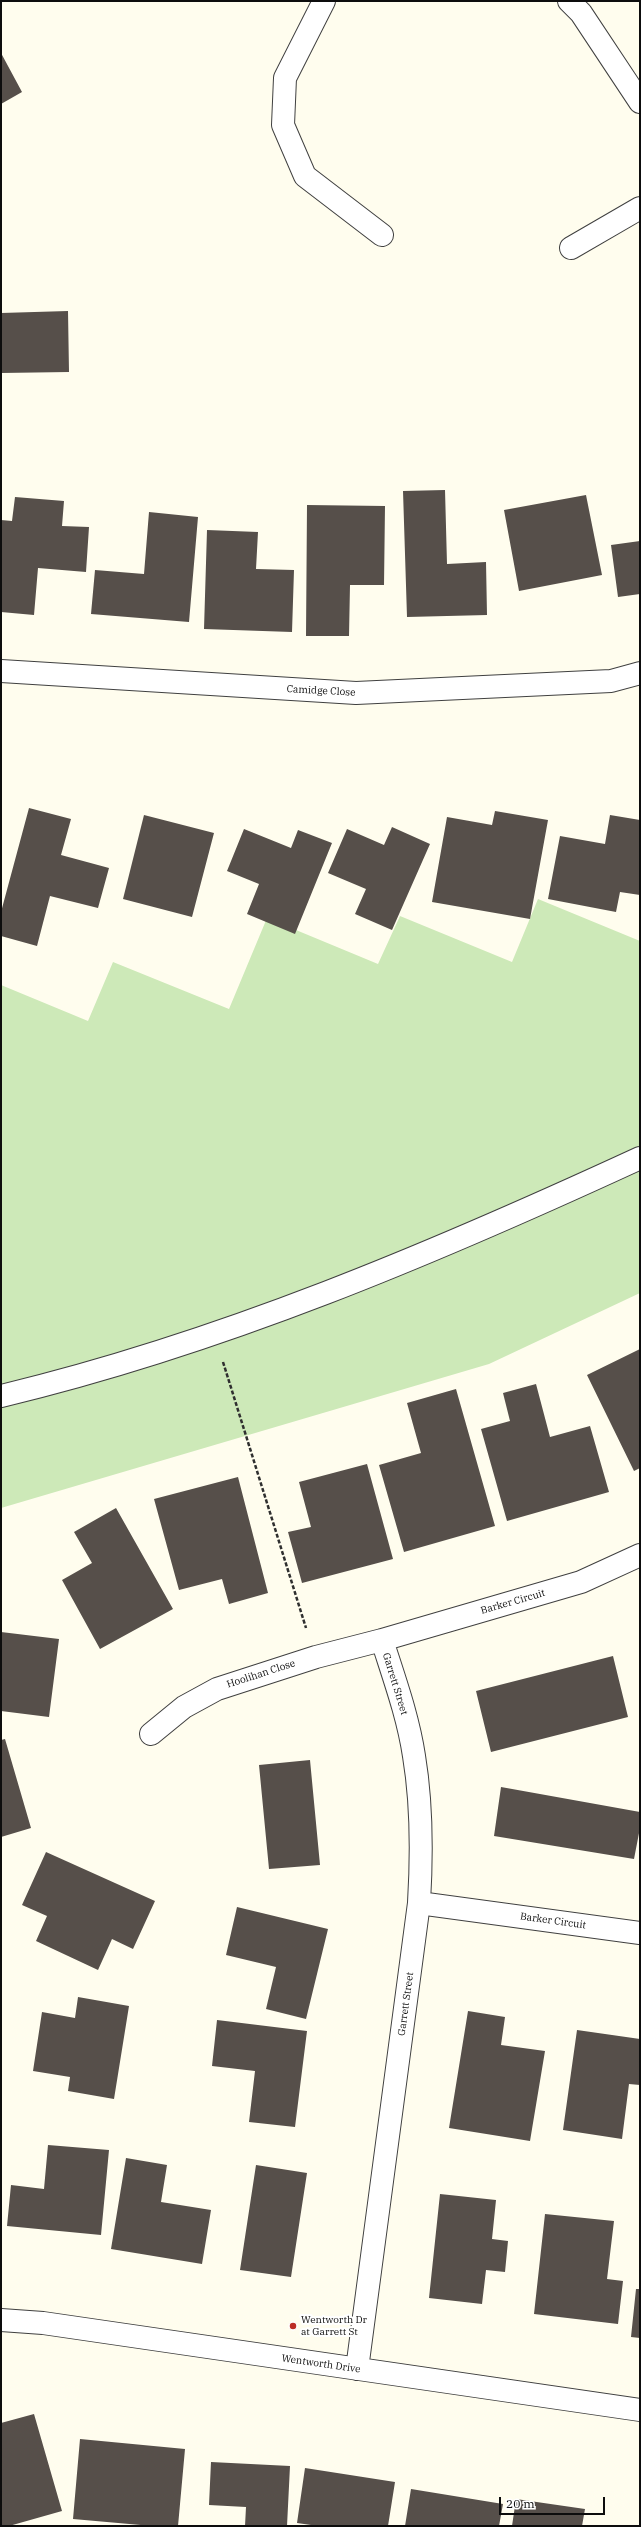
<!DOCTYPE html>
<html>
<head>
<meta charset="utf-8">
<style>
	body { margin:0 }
	#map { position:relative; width:641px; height:2527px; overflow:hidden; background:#fffdee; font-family:"IBM Plex Serif",serif }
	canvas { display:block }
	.frame { position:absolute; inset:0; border:2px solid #0d0d0d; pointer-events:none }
	.scale { position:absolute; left:499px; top:2497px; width:106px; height:18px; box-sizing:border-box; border:2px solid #0d0d0d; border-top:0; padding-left:5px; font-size:12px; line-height:14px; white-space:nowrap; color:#0d0d0d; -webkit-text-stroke:3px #fff; paint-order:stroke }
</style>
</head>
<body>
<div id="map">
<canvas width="641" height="2527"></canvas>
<div class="frame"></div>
<div class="scale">20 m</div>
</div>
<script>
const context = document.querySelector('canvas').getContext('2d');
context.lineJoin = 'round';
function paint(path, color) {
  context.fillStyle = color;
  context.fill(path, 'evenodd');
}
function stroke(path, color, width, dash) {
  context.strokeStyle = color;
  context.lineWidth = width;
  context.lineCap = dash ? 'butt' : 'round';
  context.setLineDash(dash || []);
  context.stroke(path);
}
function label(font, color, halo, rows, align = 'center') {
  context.font = font + ' "IBM Plex Serif",serif';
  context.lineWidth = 4;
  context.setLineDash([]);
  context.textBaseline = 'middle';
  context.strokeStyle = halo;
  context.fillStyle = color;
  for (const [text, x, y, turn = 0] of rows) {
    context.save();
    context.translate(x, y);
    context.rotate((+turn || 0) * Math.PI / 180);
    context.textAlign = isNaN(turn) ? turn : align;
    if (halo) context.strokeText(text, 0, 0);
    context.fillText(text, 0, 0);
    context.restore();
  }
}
paint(new Path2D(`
	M538,899L640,941V1293L489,1364L1,1508V985L88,1021L113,962L229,1009L267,918L378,964L400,916L512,962Z`), '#cde9b8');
paint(new Path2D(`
	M1,53L22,92L1,104Z
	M68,311L69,372L1,373V313Z
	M445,490L447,564L486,562L487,615L407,617L403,491Z
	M586,495L602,575L519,591L504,510Z
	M15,497L64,501L62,526L89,527L86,572L38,568L34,615L1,612V520L12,521Z
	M307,505L385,506L384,585H350L349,636H306Z
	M149,512L198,517L189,622L91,614L95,570L144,574Z
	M207,530L258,532L256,569L294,570L292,632L204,629Z
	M640,541V594L618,597L611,545Z
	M29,808L71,819L61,855L109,868L98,908L50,896L37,946L1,936V912Z
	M495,811L548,820L530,919L432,902L447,817L492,825Z
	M144,815L214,833L192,917L123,899Z
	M610,815L640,820V895L620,892L616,912L548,899L560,836L605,844Z
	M392,827L430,844L392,930L355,914L366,889L328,873L347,829L384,845Z
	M244,829L291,848L298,830L332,843L295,934L247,914L259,884L227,871Z
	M640,1349V1468L634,1471L587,1375Z
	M536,1384L550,1437L590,1426L609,1492L507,1521L481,1429L510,1421L503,1393Z
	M456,1389L495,1526L404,1552L379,1465L421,1453L407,1403Z
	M367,1464L393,1559L302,1583L288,1532L311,1527L299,1482Z
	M238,1477L268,1593L229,1604L222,1579L179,1590L154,1499Z
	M116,1508L173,1609L100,1649L62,1580L92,1563L74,1532Z
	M1,1632L59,1639L49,1717L1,1711Z
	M613,1656L628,1717L491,1752L476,1691Z
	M5,1739L31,1828L1,1837V1740Z
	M310,1760L320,1865L269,1869L259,1765Z
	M501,1787L640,1812V1828L634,1859L494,1836Z
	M46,1852L155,1901L133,1949L112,1939L98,1970L36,1941L47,1916L22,1905Z
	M237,1907L328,1929L306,2019L266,2009L276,1967L226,1955Z
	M78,1997L129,2006L114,2099L68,2091L70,2077L33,2071L42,2012L75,2018Z
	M468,2011L505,2017L501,2045L545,2051L530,2141L449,2128Z
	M217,2020L307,2031L295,2127L249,2122L255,2071L212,2066Z
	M577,2030L640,2039V2085L629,2084L622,2139L563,2130Z
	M48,2145L109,2150L101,2235L7,2226L11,2185L44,2189Z
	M126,2158L167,2165L161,2202L211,2210L202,2264L111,2249Z
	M256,2165L307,2173L291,2277L240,2270Z
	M440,2194L496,2200L492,2239L508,2241L505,2272L486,2270L482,2304L429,2298Z
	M545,2214L614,2221L607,2279L623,2281L618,2324L534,2314Z
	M636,2289H640V2338L631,2337Z
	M34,2414L62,2511L9,2526H1V2423Z
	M80,2439L185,2449L178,2526H152L73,2519Z
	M211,2462L290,2466L287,2526H245L246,2507L209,2505Z
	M305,2468L395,2482L388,2526H318L297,2523Z
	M411,2489L503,2504L499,2526H405Z
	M516,2499L585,2509L582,2526H512Z`), '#564f4a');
const minor = new Path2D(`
	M324,1L285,78L283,125L305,176L382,235
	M569,1L581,13L640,102
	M571,248L640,208
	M1,671L356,693L611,681L640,673
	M1,1396C222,1343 434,1253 640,1158
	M151,1734L184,1707L217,1689L316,1657L382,1640L581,1582L640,1555
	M419,1903L640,1933
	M1,2320L43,2323L640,2410
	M357,2369L419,1903C422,1853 422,1804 414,1756C408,1716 394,1678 382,1640`);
stroke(minor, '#404040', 24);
stroke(new Path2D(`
	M223,1362L306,1628`), '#2f2f2f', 2.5, [4, 2]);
stroke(minor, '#fff', 22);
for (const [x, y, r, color] of [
	[293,2326,4,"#bc2d26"]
]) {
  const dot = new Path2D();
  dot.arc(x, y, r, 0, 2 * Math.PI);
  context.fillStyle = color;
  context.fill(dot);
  stroke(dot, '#fff', 1.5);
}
label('10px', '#0d0d0d', '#fff', [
	["Camidge Close",321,691,3],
	["Barker Circuit",513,1602,-16],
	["Hoolihan Close",261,1674,-18],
	["Garrett Street",395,1684,73],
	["Barker Circuit",553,1921,8],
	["Garrett Street",406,2004,-82],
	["Wentworth Drive",321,2364,8]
]);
label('10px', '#0d0d0d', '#fff', [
	["Wentworth Dr",301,2320],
	["at Garrett St",301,2332]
], 'left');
</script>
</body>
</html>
